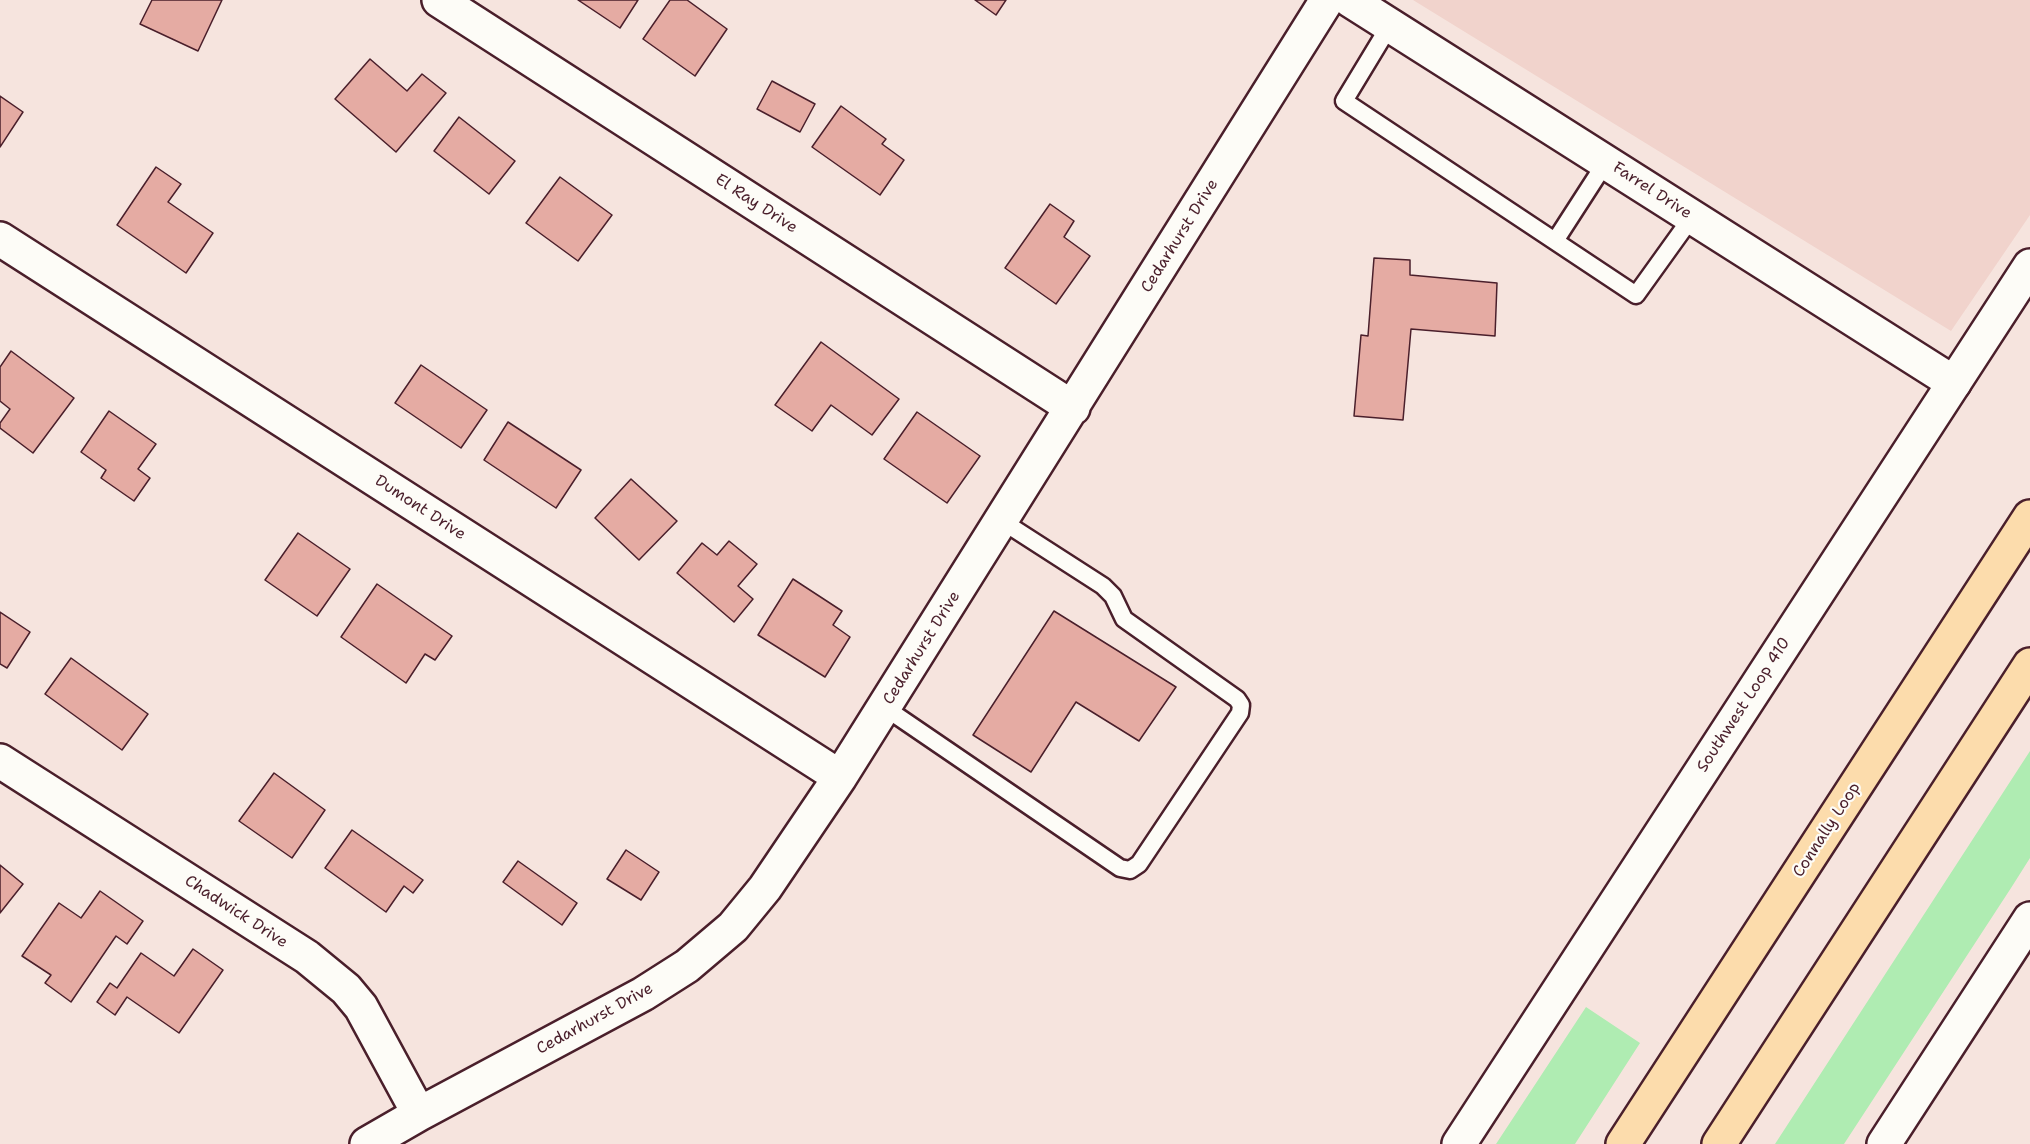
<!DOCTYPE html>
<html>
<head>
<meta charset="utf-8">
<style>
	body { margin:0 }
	canvas { display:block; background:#f6e4de }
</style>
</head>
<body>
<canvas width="2030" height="1144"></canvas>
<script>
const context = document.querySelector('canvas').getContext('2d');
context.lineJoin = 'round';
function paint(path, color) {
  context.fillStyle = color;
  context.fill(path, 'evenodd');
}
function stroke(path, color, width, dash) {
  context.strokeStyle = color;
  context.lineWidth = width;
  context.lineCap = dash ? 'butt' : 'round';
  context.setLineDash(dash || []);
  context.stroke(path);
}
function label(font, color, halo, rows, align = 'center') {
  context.font = font + ' "Shantell Sans",sans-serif';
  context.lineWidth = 4.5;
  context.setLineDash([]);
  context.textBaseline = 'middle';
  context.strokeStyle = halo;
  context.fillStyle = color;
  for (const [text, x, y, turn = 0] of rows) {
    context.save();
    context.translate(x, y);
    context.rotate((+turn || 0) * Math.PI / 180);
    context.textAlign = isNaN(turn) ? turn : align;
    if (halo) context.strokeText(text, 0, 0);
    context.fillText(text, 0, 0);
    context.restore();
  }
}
paint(new Path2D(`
	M1413,0H2030V215L1951,331Z`), '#f1d3cc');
paint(new Path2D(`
	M2030,751V858L2011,888L1844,1144H1775Z
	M1586,1007L1640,1043L1575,1144H1496Z`), '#afecb2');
const building = new Path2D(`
	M152,0H222L198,51L140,24Z
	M578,0H638L620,28Z
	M670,0H687L727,29L695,76L643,39Z
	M975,0H1006L996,15Z
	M370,59L407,91L422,74L446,93L396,152L335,99Z
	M772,81L815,104L800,132L757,109Z
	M0,96L23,112L0,147Z
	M841,106L886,139L882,144L904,160L880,195L812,147Z
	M459,117L515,161L489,194L434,151Z
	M156,167L181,184L168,202L213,233L186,273L117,225Z
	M560,177L612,215L578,261L526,223Z
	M1050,204L1074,221L1064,237L1090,256L1056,304L1005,268Z
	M1374,258L1410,260V275L1497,283L1495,336L1411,329L1403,420L1354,416L1361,335L1368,336Z
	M821,342L899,399L872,435L831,405L812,431L775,405Z
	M11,351L74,398L33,453L0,428V423L10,409L0,401V367Z
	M421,365L487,410L461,448L395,403Z
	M109,411L156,444L138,469L150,478L134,501L101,478L106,470L81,452Z
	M917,412L980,456L947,503L884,459Z
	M508,422L581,470L556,508L484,460Z
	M631,479L677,521L639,560L595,518Z
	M298,533L350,569L317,616L265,580Z
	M729,541L757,564L738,586L753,599L734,622L677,573L702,543L717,555Z
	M793,579L842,611L833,625L850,637L825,677L758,635Z
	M377,584L452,636L435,660L425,654L406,683L341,637Z
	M1054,611L1176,687L1139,741L1076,702L1031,772L973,735Z
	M0,612L30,632L7,668L0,664Z
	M71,658L148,714L122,750L45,694Z
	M274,773L325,810L292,858L239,821Z
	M352,830L423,880L413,893L404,886L386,912L325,868Z
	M626,850L659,872L641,900L607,879Z
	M518,861L577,903L562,925L503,882Z
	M0,865L23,884L0,913Z
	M100,891L143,921L127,944L116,936L71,1002L45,983L51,975L22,956L59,903L81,918Z
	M193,949L223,970L179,1033L127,997L115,1015L97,1002L110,983L117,988L141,953L174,976Z`);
paint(building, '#e5aba3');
stroke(building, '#4a1f2b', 1.5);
const lane = new Path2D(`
	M1390,25L1344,101L1636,295L1692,217
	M1555,241L1606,162
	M884,707L1120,868L1130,870L1139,864L1240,713L1241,705L1237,699L1124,619L1113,596L1103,586L1002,521`);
const street = new Path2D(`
	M439,0L1073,408
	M1350,0L1954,383
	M0,239L840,777
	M0,761L307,957L346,989L361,1007L419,1114
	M367,1144L419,1114L643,994L687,966L733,927L765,888L840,777L1327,0`);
const secondary = new Path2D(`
	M1459,1144L2030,266
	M1884,1144L2030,919`);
const highway = new Path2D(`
	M1623,1144L2030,517
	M1719,1144L2030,665`);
stroke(lane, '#4a1f2b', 21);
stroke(street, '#4a1f2b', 38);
stroke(secondary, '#4a1f2b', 38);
stroke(highway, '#4a1f2b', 38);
stroke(lane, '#fdfcf7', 16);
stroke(street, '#fdfcf7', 33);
stroke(secondary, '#fdfcf7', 33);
stroke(highway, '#fcdcac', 33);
label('16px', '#4a1f2b', '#fdfcf7', [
	["Farrel Drive",1652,191,33],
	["El Ray Drive",756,204,33],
	["Cedarhurst Drive",1180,236,-58],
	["Dumont Drive",420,508,33],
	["Cedarhurst Drive",922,648,-58],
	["Southwest Loop 410",1744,705,-57],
	["Connally Loop",1827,830,-57],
	["Chadwick Drive",236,912,33],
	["Cedarhurst Drive",595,1019,-29]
]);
</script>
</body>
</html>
